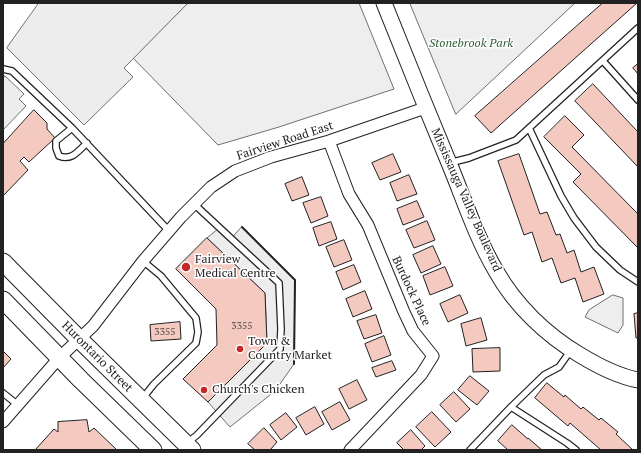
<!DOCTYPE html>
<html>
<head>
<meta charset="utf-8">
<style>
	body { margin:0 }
	#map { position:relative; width:641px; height:453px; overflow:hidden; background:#fff; font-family:"PT Serif",serif }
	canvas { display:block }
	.frame { position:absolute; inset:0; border:4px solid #222; pointer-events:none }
</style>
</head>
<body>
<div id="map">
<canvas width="641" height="453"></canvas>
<div class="frame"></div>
</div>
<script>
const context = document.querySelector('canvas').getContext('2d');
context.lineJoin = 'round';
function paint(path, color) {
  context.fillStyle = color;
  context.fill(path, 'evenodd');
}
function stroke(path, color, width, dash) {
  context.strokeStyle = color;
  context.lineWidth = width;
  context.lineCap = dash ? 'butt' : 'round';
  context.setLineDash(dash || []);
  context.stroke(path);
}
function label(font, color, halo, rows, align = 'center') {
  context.font = font + ' "PT Serif",serif';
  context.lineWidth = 3;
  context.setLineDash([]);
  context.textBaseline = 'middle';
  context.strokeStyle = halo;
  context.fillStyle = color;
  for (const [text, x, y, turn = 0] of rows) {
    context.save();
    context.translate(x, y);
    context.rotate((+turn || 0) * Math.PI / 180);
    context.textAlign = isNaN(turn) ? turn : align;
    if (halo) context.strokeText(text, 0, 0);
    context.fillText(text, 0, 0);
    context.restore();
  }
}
const green = new Path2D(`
	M186,3H359L394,89L279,127L218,145L133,58L187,4Z
	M410,3H575L456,114Z
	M613,295L623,298V325L618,333L585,317L589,310Z`);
paint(green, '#eee');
stroke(green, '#6f6f6f', 1);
const parking = new Path2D(`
	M39,3H186L187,4L124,68L133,77L84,125L7,48Z
	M5,76L24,94L19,99L26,106L3,130V79Z
	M242,227L295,280L294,364L275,391L230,427L208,402L267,343L265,293L207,238L219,228L231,238Z`);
paint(parking, '#ededed');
stroke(parking, '#6f6f6f', 1);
const building = new Path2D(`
	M603,3H637L491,133L475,116Z
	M638,64V74L633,68Z
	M593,84L638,132V167L575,101Z
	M34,110L47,123V129L55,138L29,162L24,157L20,161L28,170L3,196V144Z
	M565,116L584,135L572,147L638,214V248L573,182L581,174L544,137Z
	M393,154L401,172L380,180L372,163Z
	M519,154L540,214L547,212L556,235L560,234L567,253L574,250L581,272L594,267L604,294L583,302L575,278L561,283L552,258L542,262L532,232L524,235L498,161Z
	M409,175L417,194L397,201L390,183Z
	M302,177L309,195L292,201L285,184Z
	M321,197L328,216L311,223L303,203Z
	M417,201L424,217L403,225L397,209Z
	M427,221L435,240L414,248L406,230Z
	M331,222L337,239L319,246L313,228Z
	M207,238L265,293L267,343L208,402L183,379L217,345L216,309L176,269Z
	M344,240L352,260L334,267L326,247Z
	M433,246L441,264L421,273L413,255Z
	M354,265L361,282L343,290L336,272Z
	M445,267L453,286L430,295L423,276Z
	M365,291L372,309L353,317L346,299Z
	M460,295L468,313L448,322L440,304Z
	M638,313V338H636L634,314Z
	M376,315L382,333L364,339L357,321Z
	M481,318L487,340L466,346L461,324Z
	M180,322L181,339L151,341L150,325Z
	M384,336L391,355L372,362L365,344Z
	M500,348V371L473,372L472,349Z
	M3,351L11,359L3,368Z
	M392,361L396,370L376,377L372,368Z
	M470,376L489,391L477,405L458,390Z
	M357,380L367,400L349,409L339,389Z
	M547,383L564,397L565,395L581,409L583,407L599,420L601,418L618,432L616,434L633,450H601L570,423L568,426L535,398Z
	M454,392L470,409L456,422L440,405Z
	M340,402L350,420L332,430L322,412Z
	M315,407L324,424L306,435L296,418Z
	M432,412L451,432L435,447L416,427Z
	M286,413L297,427L281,440L270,425Z
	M87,420L89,432L94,428L117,450H35L54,429L58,432V422Z
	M512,425L528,439V438L542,450H508L498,441Z
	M264,428L277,442L270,450H255L248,444Z
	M411,430L425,446L421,450H404L397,443Z`);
paint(building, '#f3c9c0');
stroke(building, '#222', 1);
const lane = new Path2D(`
	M603,61L638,100
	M3,69L12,71L72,128L169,231
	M72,128L56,141V148L59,156C72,161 78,151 87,143
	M529,128L561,196L574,218L596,247L620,270L638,282
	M449,163L469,158L516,140L638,28
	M3,393L18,405
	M142,399L154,384L196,343L198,332L196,318L161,276L143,261
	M511,407L567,443L576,450
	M187,443L197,435L280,349L281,329L279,283L194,204
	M470,450L511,407L544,375L559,367L571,350`);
const street = new Path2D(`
	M329,141L349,194L368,225L404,312L413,331L433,356L421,375L350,450
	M3,422L59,358L93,326L143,261L181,217L211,187L235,171L271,157L329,141L425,108`);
const secondary = new Path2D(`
	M384,3C405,56 427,110 449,163C464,199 476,237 496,271C515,305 546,335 580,355C598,366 617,376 638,380`);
const primary = new Path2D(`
	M3,262L79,339L192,450
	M3,300L81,380L153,450`);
stroke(lane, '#222', 8);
stroke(street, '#222', 13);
stroke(secondary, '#222', 17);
stroke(primary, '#222', 19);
stroke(lane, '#fff', 5.5);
stroke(street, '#fff', 11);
stroke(secondary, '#fff', 15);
stroke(primary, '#fff', 17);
stroke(new Path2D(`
	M242,227L295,280L294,364`), '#222', 2);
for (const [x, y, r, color] of [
	[186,267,5,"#c62828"],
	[240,349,4,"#c62828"],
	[204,390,4,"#c62828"]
]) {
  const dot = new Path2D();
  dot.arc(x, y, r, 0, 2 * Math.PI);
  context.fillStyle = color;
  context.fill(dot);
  stroke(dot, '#fff', 1.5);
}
label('10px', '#564c4a', null, [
	["3355",242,326],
	["3355",165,332]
]);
label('italic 12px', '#2f5e38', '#fff', [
	["Stonebrook Park",471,44]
]);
label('12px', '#222', '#fff', [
	["Fairview Road East",285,141,-18],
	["Mississauga Valley Boulevard",466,200,66],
	["Burdock Place",411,291,65],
	["Hurontario Street",97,357,45]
]);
label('12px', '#222', '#fff', [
	["Fairview",195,260],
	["Medical Centre",195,274],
	["Town &",248,342],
	["Country Market",248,356],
	["Church's Chicken",212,390]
], 'left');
</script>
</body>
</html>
